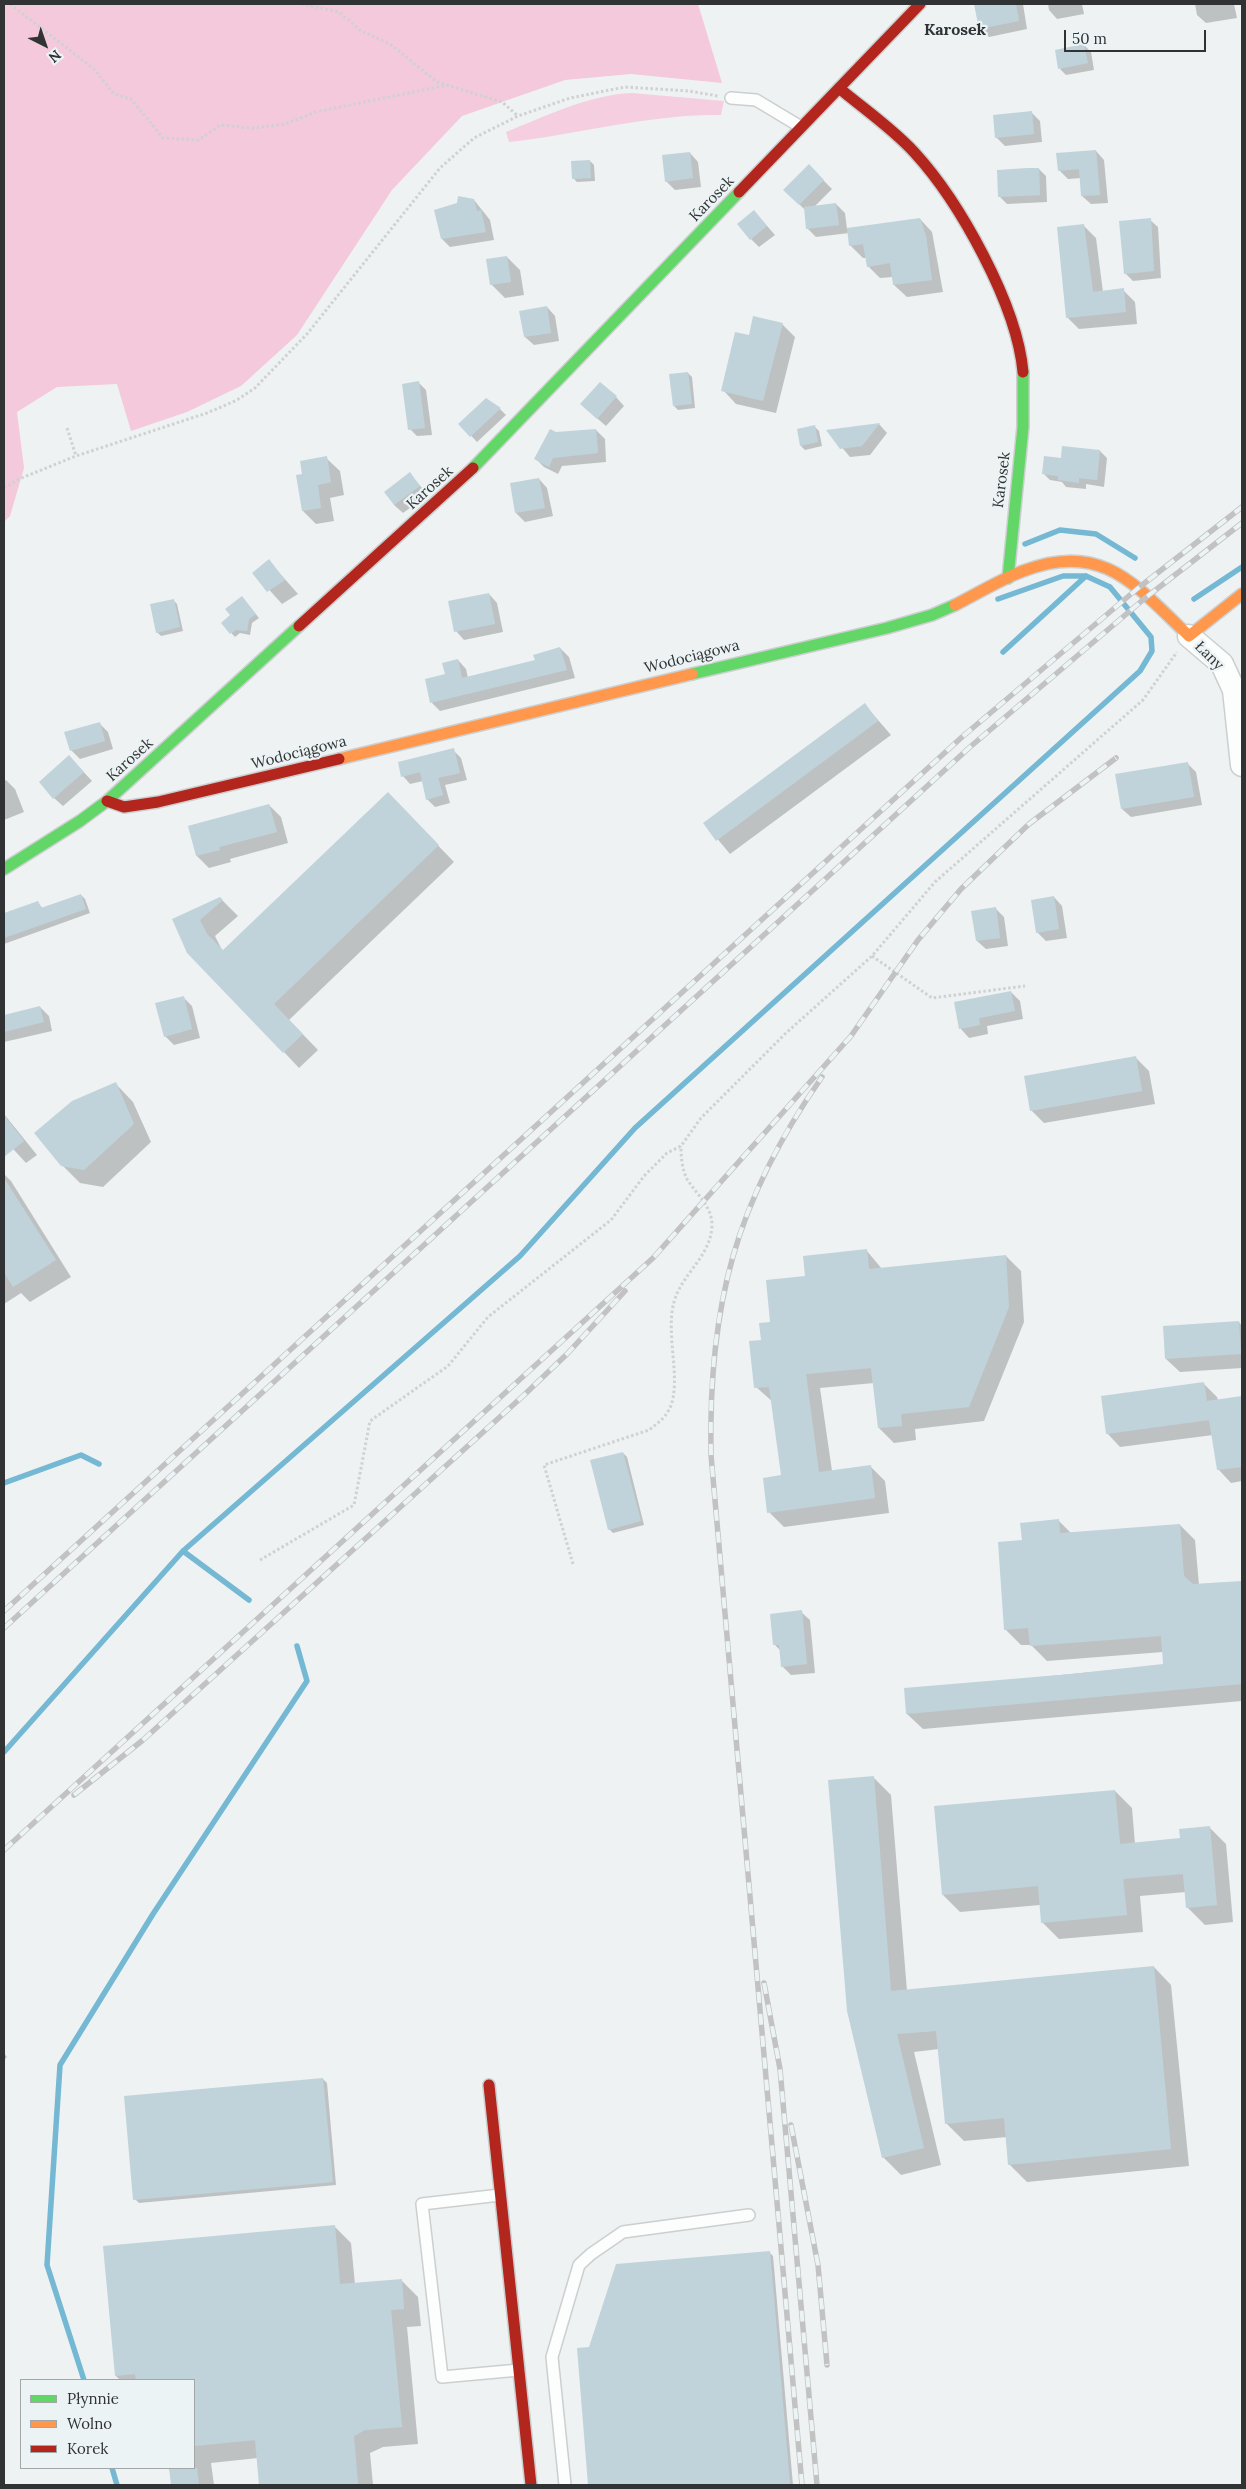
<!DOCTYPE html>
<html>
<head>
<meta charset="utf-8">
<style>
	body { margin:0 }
	#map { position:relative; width:1246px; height:2489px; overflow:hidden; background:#eef2f3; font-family:Lora,serif }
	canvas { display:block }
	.frame { position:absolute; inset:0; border:5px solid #303233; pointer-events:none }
	.legend { position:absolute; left:20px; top:2379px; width:175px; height:90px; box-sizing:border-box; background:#ecf3f5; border:1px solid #a1a6a7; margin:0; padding:6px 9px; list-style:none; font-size:15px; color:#303233 }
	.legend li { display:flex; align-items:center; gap:10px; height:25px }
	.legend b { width:25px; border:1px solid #a1a6a7 }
	.north { position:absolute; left:20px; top:20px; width:50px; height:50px; -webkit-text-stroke:4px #ecf3f5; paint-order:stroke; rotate:139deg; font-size:14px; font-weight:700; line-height:20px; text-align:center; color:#303233 }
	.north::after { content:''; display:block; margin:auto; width:18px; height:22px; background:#303233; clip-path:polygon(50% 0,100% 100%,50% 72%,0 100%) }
	.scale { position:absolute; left:1064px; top:30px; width:142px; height:22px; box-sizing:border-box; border:2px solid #303233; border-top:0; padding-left:6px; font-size:15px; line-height:18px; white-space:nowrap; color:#303233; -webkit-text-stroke:4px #ecf3f5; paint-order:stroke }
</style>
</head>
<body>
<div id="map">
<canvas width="1246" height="2489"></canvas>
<div class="frame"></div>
<ul class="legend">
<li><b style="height:6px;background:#63d668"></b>Płynnie</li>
<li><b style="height:6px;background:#ff974d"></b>Wolno</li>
<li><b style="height:6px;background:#b3261e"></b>Korek</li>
</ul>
<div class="north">N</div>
<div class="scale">50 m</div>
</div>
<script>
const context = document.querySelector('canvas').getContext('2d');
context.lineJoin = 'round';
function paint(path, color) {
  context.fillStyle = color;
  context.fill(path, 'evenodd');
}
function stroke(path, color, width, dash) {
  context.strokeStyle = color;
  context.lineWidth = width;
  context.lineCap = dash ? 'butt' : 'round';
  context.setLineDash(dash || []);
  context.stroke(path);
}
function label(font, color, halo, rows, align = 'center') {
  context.font = font + ' Lora,serif';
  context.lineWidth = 4.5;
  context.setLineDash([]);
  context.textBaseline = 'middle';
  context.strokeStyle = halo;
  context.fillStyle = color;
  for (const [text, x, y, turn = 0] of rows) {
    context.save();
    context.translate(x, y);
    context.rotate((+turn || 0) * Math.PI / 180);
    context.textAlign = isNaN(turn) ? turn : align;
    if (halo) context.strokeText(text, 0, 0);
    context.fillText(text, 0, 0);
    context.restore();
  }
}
paint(new Path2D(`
	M632,93L724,101L721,115C650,114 580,134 509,142L506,132C546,116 588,95 632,93Z`), '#f5cfdf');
paint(new Path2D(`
	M4,4H698L722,83L631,74L565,80L462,116L392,190L297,335L241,386L187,412L131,431L117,384L57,387L17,412L24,468L10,516L4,522Z`), '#f4c9db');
paint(new Path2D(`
	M976,4H1023L1027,29L989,37L980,28Z
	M1048,4H1082L1084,14L1057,19L1049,10Z
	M1195,4H1234L1237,18L1206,23L1197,15Z
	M1084,45L1091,52L1094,70L1066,75L1060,69Z
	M1031,112L1040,121L1042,142L1005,146L996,137Z
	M1096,151L1104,160L1108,203L1091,204L1082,196L1081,178L1068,179L1059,170Z
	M690,153L698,162L701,187L675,190L666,181Z
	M590,161L594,165L595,181L577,182L573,178Z
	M809,166L832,189L814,207L836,204L845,213L847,229L920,219L932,232L943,292L907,297L894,285L893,277L880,278L868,266L867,258H863L851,246L849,233L816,237L807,228L805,210L785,190Z
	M1039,169L1046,176L1047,202L1007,204L999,196Z
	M474,200L490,220L494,240L450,247L442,239L458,204Z
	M754,211L775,235L759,247L751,239Z
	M1150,220L1158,227L1161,278L1133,281L1125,273Z
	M1084,226L1096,238L1103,292L1123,290L1135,302L1137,324L1079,329L1067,317Z
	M507,257L520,270L524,295L505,298L491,284Z
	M547,307L555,316L559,341L534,345L525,337Z
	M782,324L795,337L776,413L736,404L723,390L750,336Z
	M688,373L692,377L695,408L678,410L674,406Z
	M419,383L426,390L432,435L417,436L410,429Z
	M616,397L624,406L606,426L591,413Z
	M500,409L506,415L477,442L460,424Z
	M879,424L887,433L870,455L850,457L828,431Z
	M815,427L819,431L822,446L805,450L801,446Z
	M596,430L605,439L606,462L562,466L558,474L544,467L536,459L556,433Z
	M1064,447L1100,451L1107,458L1104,487L1086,484V489L1066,487L1062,482L1050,480L1043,473L1062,459Z
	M326,458L340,471L344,495L330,498L334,521L316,524L303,511V475Z
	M410,474L428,495L403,513L394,505Z
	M539,479L547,488L553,516L525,522L516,513L511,484Z
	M269,561L298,594L282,604L254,573Z
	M489,594L497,603L503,632L464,640L456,631Z
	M173,600L177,604L183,631L161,636L157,632Z
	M246,602L259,618L252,623L250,635L240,633L235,637L222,623Z
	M560,648L569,657L575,678L440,711L432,703L446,675L458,660L466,669L468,678L536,661Z
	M865,705L891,735L730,854L705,824Z
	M99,723L108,732L113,749L80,759L71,750Z
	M453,750L461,758L467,780L445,785L450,803L435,807L427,799L423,781L410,784L403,776Z
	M69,756L92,781L63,806L54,798Z
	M1187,763L1196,772L1202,805L1131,817L1122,809Z
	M6,780L15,789L24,812L4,820V781Z
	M269,805L281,817L288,843L230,859L231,862L209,868L197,856L189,826Z
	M403,809L454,862L289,1020L318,1050L299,1068L284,1052L173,920L220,898L238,916L215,936L223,952Z
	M81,895L85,899L90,913L4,944V914L38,902L42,908Z
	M1054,897L1062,906L1067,938L1046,941L1037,932Z
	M996,909L1004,917L1008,946L986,949L977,941Z
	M1011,992L1020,1001L1023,1019L987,1026L988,1034L969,1038L961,1029L956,1003Z
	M183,997L192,1006L200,1038L174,1045L165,1036Z
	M40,1007L49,1016L52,1031L4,1042V1016Z
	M1136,1058L1149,1071L1155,1104L1044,1123L1031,1110Z
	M116,1084L133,1102L151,1142L103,1187L80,1183L62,1165Z
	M4,1114L37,1155L26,1163L4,1139Z
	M4,1174L11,1181L71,1277L30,1302L21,1293L4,1304Z
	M867,1251L882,1269L1006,1256L1021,1271L1024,1322L984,1421L915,1429L916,1440L894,1443L879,1428L874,1383L820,1388L832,1471L870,1466L885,1481L889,1513L784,1527L769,1512L783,1476L773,1402L756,1387L762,1341L772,1323L806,1277Z
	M1239,1322L1242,1326V1368L1180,1372L1166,1359Z
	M1204,1384L1217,1397L1218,1400L1242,1397V1481L1231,1483L1218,1469L1213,1435L1120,1447L1107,1433Z
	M623,1453L627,1457L644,1525L613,1533L609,1529Z
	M1059,1521L1071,1533L1180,1525L1195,1540L1199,1585L1242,1582V1701L923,1729L907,1714L905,1690L1164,1665L1163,1652L1047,1661L1031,1645H1021L1006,1630L1023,1542Z
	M801,1612L810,1620L815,1673L791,1675L782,1666L781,1651L775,1645Z
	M873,1777L891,1795L907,1991L1154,1967L1171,1985L1189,2166L1027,2182L1009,2164L1007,2137L964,2141L946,2123L939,2049L914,2052L941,2165L901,2175L883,2157Z
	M1115,1791L1132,1808L1135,1844L1181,1840L1209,1827L1226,1844L1233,1922L1205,1925L1187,1907L1186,1892L1140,1896L1143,1932L1059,1939L1042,1922L1040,1905L960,1912L943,1895Z
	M4,2053L7,2057L4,2060Z
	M323,2079L327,2083L336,2185L139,2203L135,2199Z
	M334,2226L351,2243L355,2284L401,2280L418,2297L421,2326L407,2327L418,2444L383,2447L370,2453L373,2485H261L258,2458L211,2463L214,2485H173L169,2468H194V2380H120L116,2376L104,2247Z
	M769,2252L773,2256L793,2485H590L578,2349L590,2348Z`), '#0003');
stroke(new Path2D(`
	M1025,544L1060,530L1096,534L1135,558
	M1194,599L1242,567
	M1003,652L1086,576
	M4,1483L81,1455L99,1464
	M183,1551L249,1600
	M4,1752L183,1551L520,1256L635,1128L1140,671L1152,651L1151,637L1110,587L1086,576H1063L998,599
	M84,2380L47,2265L60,2065L153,1914L307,1681L297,1646
	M112,2468L117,2485`), '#74b8d3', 5.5);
paint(new Path2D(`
	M974,4H1016L1019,21L979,29Z
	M1084,44L1088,63L1058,69L1055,50Z
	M1032,111L1034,134L995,138L993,115Z
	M1096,150L1100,195L1081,196L1079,169L1058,171L1056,153Z
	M690,152L693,178L665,182L662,155Z
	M590,160L591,178L572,179L571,161Z
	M809,164L824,180L799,205L783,190Z
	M1027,168H1039L1040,195L998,197L997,170Z
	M458,196L474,199L477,211L481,210L486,232L441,239L434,210L457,203Z
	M836,203L839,225L806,229L804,207Z
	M754,210L767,226L750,240L737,224Z
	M920,218L926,236L932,280L893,285L890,263L867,267L863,244L849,246L847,228Z
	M1151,218L1154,271L1124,274L1119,221Z
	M1084,224L1093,292L1124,288L1126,312L1066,318L1057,227Z
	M507,256L511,282L490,285L486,259Z
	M547,306L551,333L524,337L519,311Z
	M753,316L783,323L763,401L721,391L735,332L749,335Z
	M688,372L692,404L673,406L669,374Z
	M419,381L425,428L408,430L402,384Z
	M600,382L617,396L597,419L580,404Z
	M486,398L501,408L470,437L458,424Z
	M880,423L862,446L840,449L826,430Z
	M815,425L818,442L800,446L797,429Z
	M550,429L556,432L596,429L598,453L553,458L549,467L534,459Z
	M1062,446L1100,450L1097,480L1079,478V483L1058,480V476L1042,474L1044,456L1061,458Z
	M327,456L331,482L318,485L321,508L302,511L296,475L302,474L300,461Z
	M410,472L420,486L394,505L384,492Z
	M539,478L545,508L515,513L510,483Z
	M269,559L285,580L267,592L252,573Z
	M489,593L495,624L454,632L448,601Z
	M242,596L256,614L249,619L247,631L236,630L230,634L221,623L230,615L225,609Z
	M174,599L180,627L156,633L150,604Z
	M560,647L567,670L430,703L425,679L445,674L442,663L458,659L462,678L535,660L533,655Z
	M865,703L878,721L716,841L703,823Z
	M100,722L105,741L70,751L64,732Z
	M454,748L460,773L438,778L443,795L426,800L420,772L401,777L398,762Z
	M69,755L84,772L53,799L39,782Z
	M1188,762L1194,797L1121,809L1115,774Z
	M388,792L439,845L274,1004L303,1034L283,1053L187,953L172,919L220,897L223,900L200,920L207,934L223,950Z
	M269,804L277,832L219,847L220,850L196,856L188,826Z
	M81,894L86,909L4,938V913L38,901L41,908Z
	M1054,896L1059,929L1036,933L1031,900Z
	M996,907L1000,938L976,941L971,911Z
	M1011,991L1015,1011L979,1018L980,1025L959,1029L954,1002Z
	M184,996L192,1029L164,1037L155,1003Z
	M40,1006L44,1022L4,1032V1015Z
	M1136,1056L1142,1091L1030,1111L1024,1076Z
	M116,1082L134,1124L84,1170L61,1166L34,1133L72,1101Z
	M4,1115L24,1141L4,1157Z
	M4,1178L56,1260L13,1287L4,1272Z
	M867,1249L869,1269L1006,1255L1009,1307L969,1407L901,1414L902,1426L878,1428L871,1368L806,1374L819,1472L871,1465L875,1498L767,1513L763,1478L781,1475L769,1387L754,1388L749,1341L761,1340L759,1323L770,1322L766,1280L805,1276L803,1256Z
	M1239,1321L1241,1354L1165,1359L1163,1326Z
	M1204,1382L1207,1401L1242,1396V1467L1217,1470L1209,1420L1106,1434L1101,1396Z
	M623,1452L641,1521L608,1530L590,1460Z
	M1059,1519L1060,1533L1180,1524L1184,1576L1193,1584L1242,1581V1684L906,1714L904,1688L1071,1674L1163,1664L1161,1636L1030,1646L1028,1628L1004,1630L998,1542L1022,1540L1020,1523Z
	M802,1610L807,1664L781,1667L779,1645H773L770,1614Z
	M874,1776L891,1991L1154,1966L1171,2149L1008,2165L1004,2118L945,2124L936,2031L897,2034L924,2148L882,2158L847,2011L828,1780Z
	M1115,1790L1120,1844L1180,1838L1179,1829L1210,1826L1217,1905L1186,1908L1183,1874L1123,1879L1127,1915L1041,1923L1038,1886L942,1895L934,1806Z
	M323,2078L333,2182L133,2200L124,2096Z
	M335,2225L340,2284L402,2279L404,2309L391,2310L402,2427L365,2430L354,2436L358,2485H259L255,2440L194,2446V2380H136L135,2374L115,2376L103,2246Z
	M770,2251L790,2485H588L577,2348L589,2347L616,2264Z
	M169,2468H197L199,2485H171Z`), '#c0d3db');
const lane = new Path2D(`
	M731,98L756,100L801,127
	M500,2195L422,2204L442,2377L519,2370
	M565,2485L552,2357L579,2265L591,2254L623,2232L749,2215`);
const street = new Path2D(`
	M1189,636L1222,664L1234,690L1242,765`);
const fast = new Path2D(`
	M473,468L739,192
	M1008,578L1023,427V372
	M692,674L887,628L932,615L955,605
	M4,869L80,821L107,801L299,626`);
const slow = new Path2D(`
	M955,605C977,594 999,580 1023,571C1103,540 1136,586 1189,636L1242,594
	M339,759L692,674`);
const jam = new Path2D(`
	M839,88C864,109 892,128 914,152C960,202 1017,305 1023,372
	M739,192L920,4
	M299,626L473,468
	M107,801L124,807L158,802L339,759
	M489,2085L531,2485`);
stroke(lane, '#cccfcf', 14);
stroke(street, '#cccfcf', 25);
stroke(fast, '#cccfcf', 14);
stroke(slow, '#cccfcf', 14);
stroke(jam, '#cccfcf', 14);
stroke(new Path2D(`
	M10,4L94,69L114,94L131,99L163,138L199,140L220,125L253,128L285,124L316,112L447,85
	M301,4L339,12L361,31L390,44L437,82L502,102L518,116
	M67,428L76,456
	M4,488L19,479L76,456L207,413L237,400L255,388L307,334L440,168L474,138L518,116L570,98L625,87L689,91L718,96
	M872,956L932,998L1025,986
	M260,1560L354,1505L370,1421L448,1366L488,1317L611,1220L644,1176L667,1153L681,1146L701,1118L786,1033L872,956L935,882L1143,700L1177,652
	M573,1564L544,1465L649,1430C657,1424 665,1418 670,1408C682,1380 665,1334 674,1302C682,1273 711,1257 712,1225C712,1206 696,1194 687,1179C682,1169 681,1157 681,1146`), '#d0d1d1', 3, [2.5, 2.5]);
stroke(lane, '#fcfdfd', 11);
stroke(street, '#fcfdfd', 22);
stroke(fast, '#63d668', 11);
stroke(slow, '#ff974d', 11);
stroke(jam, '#b3261e', 11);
const rail = new Path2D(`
	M4,1611L962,737L1137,589L1242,507
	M4,1628L970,747L1144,599L1242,523
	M74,1795L143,1740L523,1396L567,1354L625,1291
	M4,1850L653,1258L851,1036L918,940L961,889L1029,824L1116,758
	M764,1983L780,2069L817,2485
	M791,2125L818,2265L827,2365
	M802,2485L711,1455C708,1305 736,1200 822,1077`);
stroke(rail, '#c2c2c3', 5.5);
stroke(rail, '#ecf3f5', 4, [11]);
label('15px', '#303233', '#ecf3f5', [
	["Karosek",712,199,-46],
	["Karosek",1002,480,-83],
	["Karosek",430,488,-42],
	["Łany",1209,656,45],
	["Wodociągowa",692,657,-14],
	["Wodociągowa",299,753,-14],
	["Karosek",130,760,-42]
]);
label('bold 16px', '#303233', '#ecf3f5', [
	["Karosek",955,30]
]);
</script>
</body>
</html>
